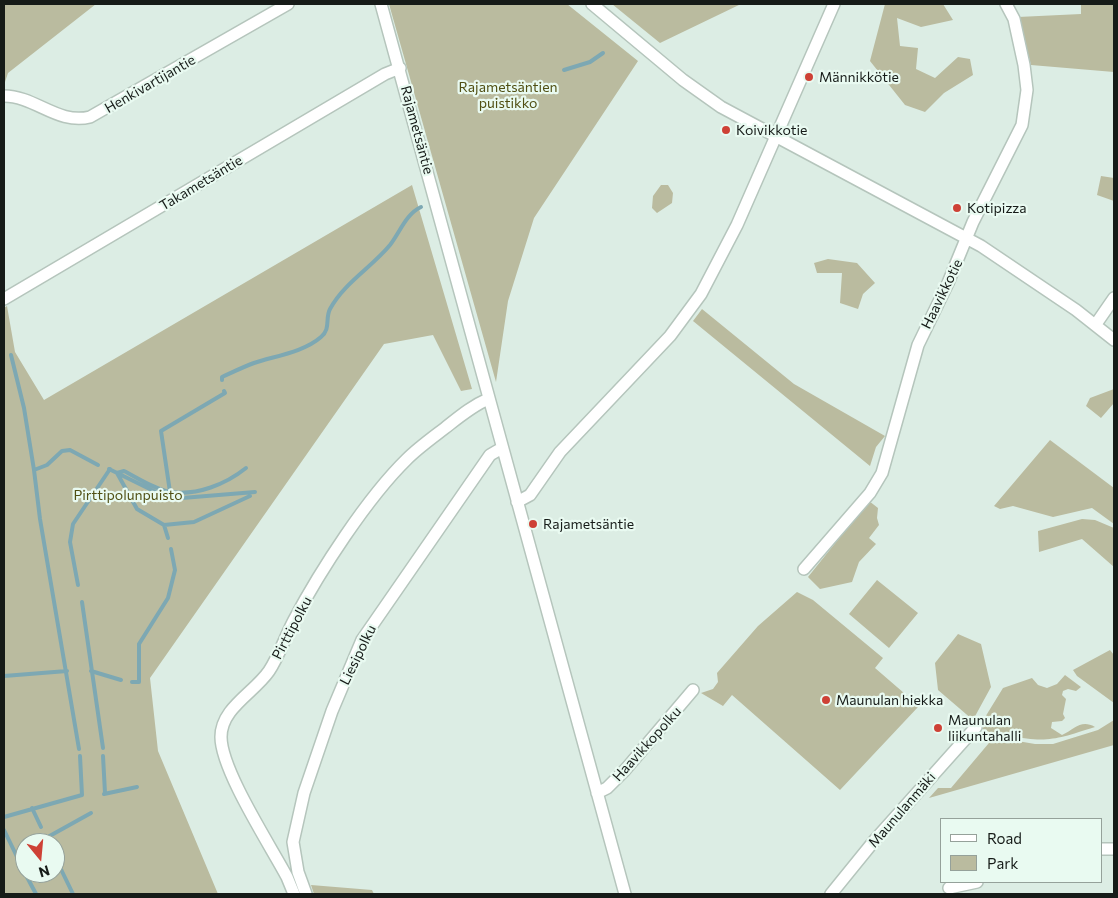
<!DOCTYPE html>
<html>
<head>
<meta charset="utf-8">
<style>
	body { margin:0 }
	#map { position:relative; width:1118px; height:898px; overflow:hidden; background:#dcede4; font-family:Commissioner,sans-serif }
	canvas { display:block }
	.frame { position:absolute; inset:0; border:5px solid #161b18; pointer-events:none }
	.legend { position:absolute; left:940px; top:818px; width:162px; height:65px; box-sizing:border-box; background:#e9faf1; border:1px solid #95a19a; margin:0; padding:6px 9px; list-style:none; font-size:15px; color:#161b18 }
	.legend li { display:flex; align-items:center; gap:10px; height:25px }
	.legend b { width:25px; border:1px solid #95a19a }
	.north { position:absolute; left:15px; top:833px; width:50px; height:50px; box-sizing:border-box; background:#e9faf1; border:1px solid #95a19a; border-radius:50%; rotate:163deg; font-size:14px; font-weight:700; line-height:20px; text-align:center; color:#161b18 }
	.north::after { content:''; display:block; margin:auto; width:18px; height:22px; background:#ce4136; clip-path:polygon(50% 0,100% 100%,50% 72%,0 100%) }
</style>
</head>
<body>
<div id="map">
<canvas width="1118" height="898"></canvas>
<div class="frame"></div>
<ul class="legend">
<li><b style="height:6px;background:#fff"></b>Road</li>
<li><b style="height:14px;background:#babb9f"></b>Park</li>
</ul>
<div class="north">N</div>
</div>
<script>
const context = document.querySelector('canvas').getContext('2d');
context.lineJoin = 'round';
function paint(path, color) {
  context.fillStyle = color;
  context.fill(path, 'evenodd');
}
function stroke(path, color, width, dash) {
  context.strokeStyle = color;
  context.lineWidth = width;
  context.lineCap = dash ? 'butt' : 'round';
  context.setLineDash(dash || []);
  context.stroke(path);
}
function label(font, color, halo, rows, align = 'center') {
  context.font = font + ' Commissioner,sans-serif';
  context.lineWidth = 4.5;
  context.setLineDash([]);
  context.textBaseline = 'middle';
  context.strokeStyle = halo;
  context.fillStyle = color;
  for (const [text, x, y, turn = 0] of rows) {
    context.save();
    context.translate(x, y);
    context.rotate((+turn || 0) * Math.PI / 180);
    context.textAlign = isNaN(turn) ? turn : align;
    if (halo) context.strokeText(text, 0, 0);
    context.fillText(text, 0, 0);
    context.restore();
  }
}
paint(new Path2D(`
	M4,4H96L8,73L4,85Z
	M389,4H567L638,61L534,218L508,301L496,382Z
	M612,4H741L660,43Z
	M885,4H943L953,20L921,27L897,18L900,46L918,48L916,69L935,78L958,57L970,59L973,75L944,93L925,112L905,105L870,61Z
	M1081,4H1114V72L1031,65L1018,17L1081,14Z
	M1101,176L1114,178V201L1097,195Z
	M412,185L472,389L461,391L433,335L384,344L150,678L158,751L218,894H4V308L7,306L15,352L44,400ZM25,843H55V873H25Z
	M661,185H668L673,193L672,203L657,213L652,208L653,196Z
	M828,259L857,263L875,283L863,294L858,309L840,303L842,273H817L814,263Z
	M702,309L794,384L885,436L876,447L870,466L693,321Z
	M1114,389V403L1101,418L1086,406L1090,398Z
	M1050,440L1114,488V524L1092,508L1053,517L1013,506L1000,509L994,506Z
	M869,501L878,508L877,518L879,525L869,538L876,544L859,562L852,582L820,589L808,577Z
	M1082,519L1095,520L1114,528V567L1082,539L1039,552L1038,531Z
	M877,580L918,613L889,648L849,614Z
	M797,592L813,600L883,658L875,668L919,706L840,790L732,695L723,706L701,693L713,689L718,682L717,673L758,626Z
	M958,634L981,644L991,687L973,720L938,690L935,663Z
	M1110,650L1114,655V703L1077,676L1073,670Z
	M1065,675L1081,687L1076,691L1068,689L1063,691L1062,695L1066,699L1063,714L1065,718L1062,721L1052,722L1051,728L1062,735C1075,729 1081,719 1095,727C1057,739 1049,743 1009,736C998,734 988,733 979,727L1003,688L1032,678L1038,685L1047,688L1057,684Z
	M1114,720V745L929,798L938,788H951L994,737L1035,744H1053L1098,730Z
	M311,885L372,890L374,894H314Z`), '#babb9f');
stroke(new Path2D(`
	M564,70L590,62L603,53
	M11,355L24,408L34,470L40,519L79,749
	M222,380V377C233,372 243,367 254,363C275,356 304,352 321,337C331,329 325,318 330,309C344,283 372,267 390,245C400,232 406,214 421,207
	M109,469L170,499L255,492
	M34,470L47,465L62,451L70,450L98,465
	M170,492L161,431L225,393L224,391
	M164,525L194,522L250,496
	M168,538L164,525L137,509L117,473L124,471C138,478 154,489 170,492C197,496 226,484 246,468
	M78,585L70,542L73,524L110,469
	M82,602L103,748
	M91,671L121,680
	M4,676L67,671
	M132,682H139V644L168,598L175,570L171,549
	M103,756L105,793
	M104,794L137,787
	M32,808L41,827
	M4,817L82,795L80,756
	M4,830L22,867
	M46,838L91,813
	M55,857L73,894
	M27,877L36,894`), '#7da8b3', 4);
const minor = new Path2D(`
	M381,4L625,894
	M592,4L683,80L721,107L981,246L1076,310L1114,340
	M4,96C35,96 58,125 90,117L288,4
	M4,299L385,74L400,68
	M1096,324L1114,298
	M517,502L530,495L560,452L670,336L701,294L737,225L834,4
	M804,569L870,493L882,473L918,345L948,283L973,222L1022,125L1027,90L1024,65L1014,19L1006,4
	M597,793L607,788L625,770L693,690
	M1102,849H1114
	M949,888L977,882
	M294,894L287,877C270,845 221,770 221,737C221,708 254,693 269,671C279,656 285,637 294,620C320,571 367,498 407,459C418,448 432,438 445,428C459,417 472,406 488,399
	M306,894L298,872L293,842L304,793L332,711L362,640L490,455L502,448
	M831,894L874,841L976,727`);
stroke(minor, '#b5c5bc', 14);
stroke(minor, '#fff', 11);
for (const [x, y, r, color] of [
	[809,77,5,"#ce4136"],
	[726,130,5,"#ce4136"],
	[957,208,5,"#ce4136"],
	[533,524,5,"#ce4136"],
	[826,700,5,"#ce4136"],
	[938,728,5,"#ce4136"]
]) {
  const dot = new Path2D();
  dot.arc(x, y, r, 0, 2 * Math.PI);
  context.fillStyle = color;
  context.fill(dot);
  stroke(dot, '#e9faf1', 2);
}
label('14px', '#161b18', '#e9faf1', [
	["Männikkötie",819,77],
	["Koivikkotie",736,130],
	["Kotipizza",967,208],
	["Rajametsäntie",543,524],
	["Maunulan hiekka",836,700],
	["Maunulan",948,720],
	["liikuntahalli",948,736]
], 'left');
label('14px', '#161b18', '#e9faf1', [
	["Henkivartijantie",150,84,-30],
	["Rajametsäntie",417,130,75],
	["Takametsäntie",201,183,-31],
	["Haavikkotie",942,294,-64],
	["Pirttipolku",292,628,-62],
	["Liesipolku",358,655,-64],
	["Haavikkopolku",647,744,-48],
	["Maunulanmäki",902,810,-49]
]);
label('14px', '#504f13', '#e9faf1', [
	["Rajametsäntien",508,87],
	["puistikko",508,103],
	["Pirttipolunpuisto",128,495]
]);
</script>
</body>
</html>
